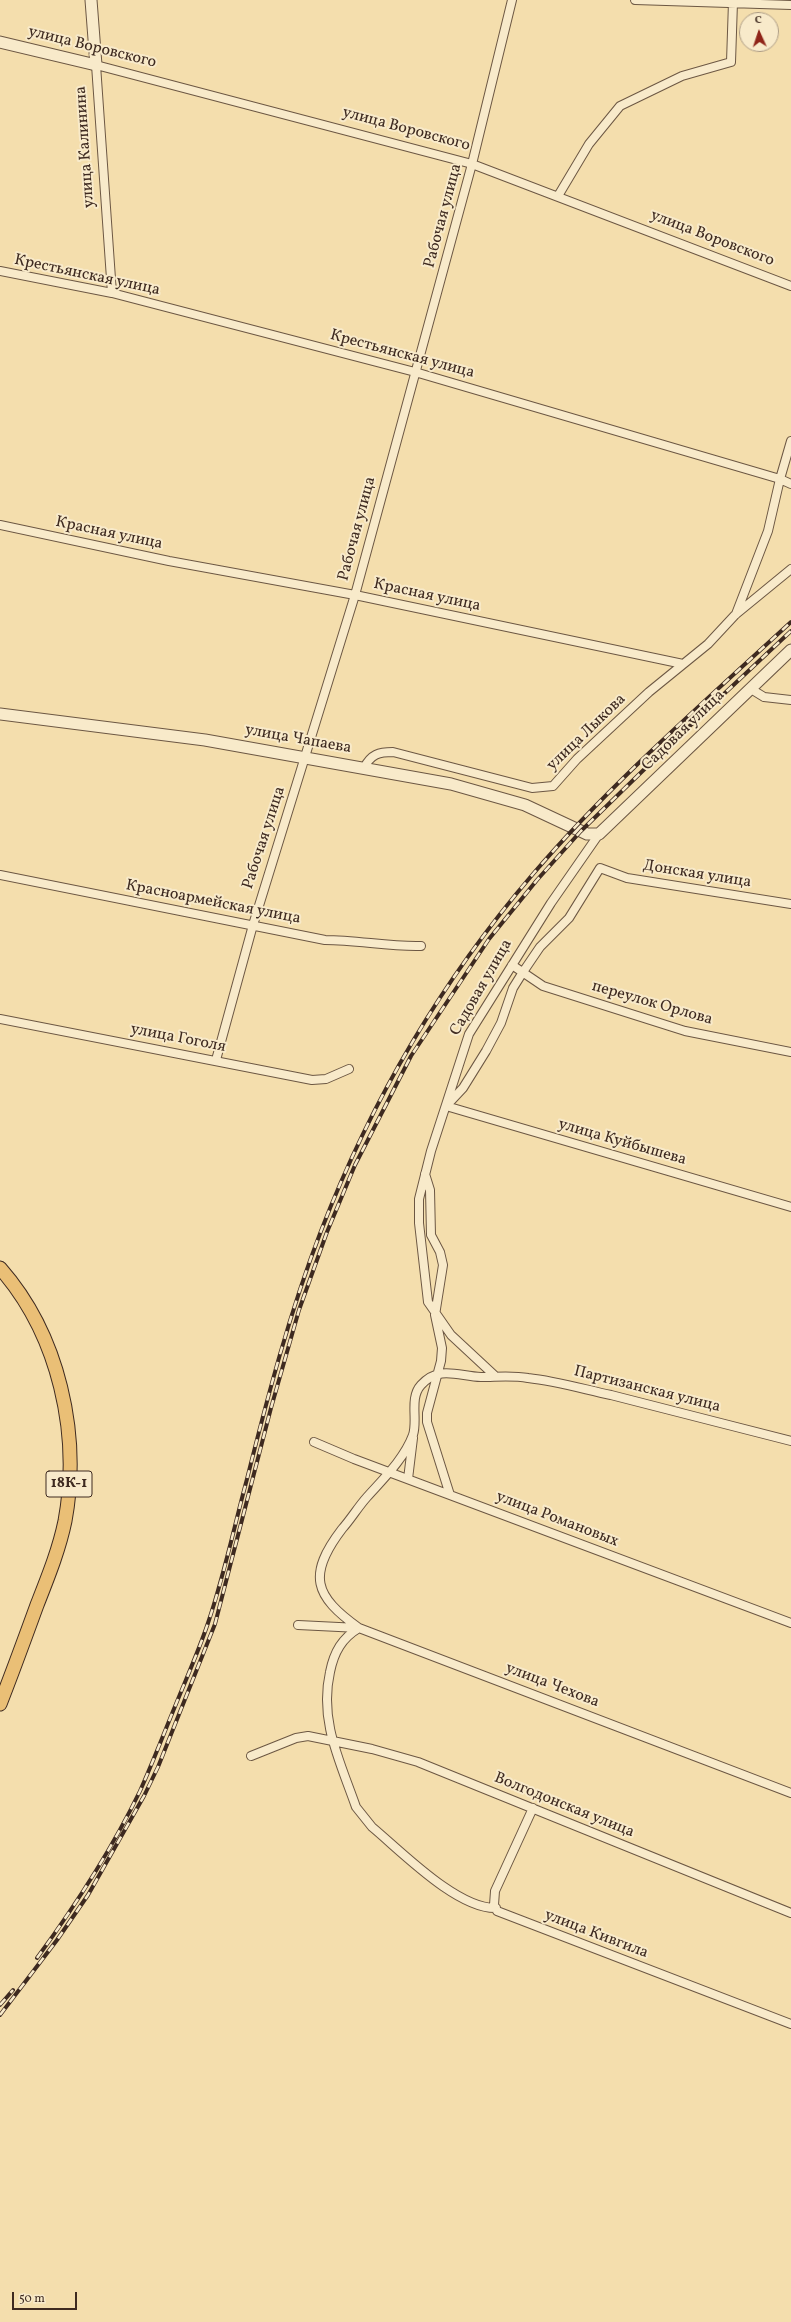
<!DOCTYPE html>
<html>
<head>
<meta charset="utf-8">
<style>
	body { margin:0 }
	#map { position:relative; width:791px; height:2322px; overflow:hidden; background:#f4dead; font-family:Vollkorn,serif }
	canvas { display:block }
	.north { position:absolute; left:739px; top:12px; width:40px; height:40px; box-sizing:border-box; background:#f8eaca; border:1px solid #ae9d86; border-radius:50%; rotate:357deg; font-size:11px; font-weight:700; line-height:16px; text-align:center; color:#3e2a20 }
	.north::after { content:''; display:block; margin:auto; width:14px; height:18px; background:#8f2418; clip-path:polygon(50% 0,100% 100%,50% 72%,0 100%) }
	.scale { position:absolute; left:12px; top:2292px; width:65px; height:18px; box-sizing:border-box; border:2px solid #3e2a20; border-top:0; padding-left:5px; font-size:12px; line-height:14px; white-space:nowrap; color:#3e2a20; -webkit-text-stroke:3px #f8eaca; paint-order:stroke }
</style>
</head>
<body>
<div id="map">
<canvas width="791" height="2322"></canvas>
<div class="north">С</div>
<div class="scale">50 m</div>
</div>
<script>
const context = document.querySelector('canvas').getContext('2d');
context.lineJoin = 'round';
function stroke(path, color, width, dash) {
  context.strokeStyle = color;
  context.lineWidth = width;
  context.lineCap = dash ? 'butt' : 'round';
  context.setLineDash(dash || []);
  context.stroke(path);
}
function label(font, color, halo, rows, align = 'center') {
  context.font = font + ' Vollkorn,serif';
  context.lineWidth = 4;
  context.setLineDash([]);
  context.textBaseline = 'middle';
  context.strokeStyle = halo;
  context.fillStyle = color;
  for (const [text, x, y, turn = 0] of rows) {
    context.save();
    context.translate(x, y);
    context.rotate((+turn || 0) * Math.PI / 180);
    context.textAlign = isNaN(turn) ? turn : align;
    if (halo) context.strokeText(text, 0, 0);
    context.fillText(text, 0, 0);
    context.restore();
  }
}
const minor = new Path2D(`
	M635,0L791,5
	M558,196L589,144L620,106L682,76L731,62L733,2
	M0,271L112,293L415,372L780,479L791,484
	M112,293L96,65L472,164L791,286
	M0,525L169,561L355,595L683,664
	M736,614L768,531L780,479L791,441
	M751,689L764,697L791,700
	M364,768C371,754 379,752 393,752L532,788L553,786L577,759L649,692L708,644L735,615L791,569
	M0,875L325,940C358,940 389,947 421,946
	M512,965L543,986L685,1031L791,1052
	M0,1019L312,1080L326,1079L349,1069
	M216,1060L253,925L355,595L472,164L512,0
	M448,1104L463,1088L486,1051L501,1023L513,988L523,972L540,947L569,918L600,868L627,878L791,904
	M446,1106L791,1207
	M425,1174L430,1190L431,1235L440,1252L443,1265L435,1315L442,1348L441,1361L427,1413V1422L450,1495
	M494,1375L451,1335L428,1302L419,1223V1199L431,1151L469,1034L551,903L599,834
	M314,1442L354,1459L791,1623
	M408,1479L413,1438
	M298,1625L359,1628L791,1793
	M251,1756L296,1738L308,1736L372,1749L418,1762L791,1913
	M533,1808L495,1891L494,1905L497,1911L791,2024
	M496,1908C457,1909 401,1851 372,1827L356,1807C340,1761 319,1721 330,1672C334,1652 342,1638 359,1628C314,1596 307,1575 342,1529C351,1519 358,1507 367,1497C384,1478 404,1459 413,1435C418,1420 409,1398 421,1385C439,1365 458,1376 481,1377C496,1377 512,1375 528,1378C556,1381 583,1389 611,1395C671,1410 731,1426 791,1441`);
const tertiary = new Path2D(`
	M0,42L96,65L91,0
	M0,714L205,740L451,784L525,805L587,834H599L791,650`);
const primary = new Path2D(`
	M0,1268C59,1335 81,1434 65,1521C59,1550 48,1577 37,1605C25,1638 13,1671 0,1704`);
stroke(minor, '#6c5743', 10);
stroke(tertiary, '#6c5743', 13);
stroke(primary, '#3e2a20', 15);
stroke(minor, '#f8eaca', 8);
stroke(tertiary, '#f8eaca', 11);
stroke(primary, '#eabf76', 13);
const rail = new Path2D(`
	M37,1958C75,1906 112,1849 140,1791C153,1762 164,1733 176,1704C187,1677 199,1650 208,1623C224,1576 234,1527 247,1479C268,1395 290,1311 321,1231C371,1101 442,980 533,874C611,783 703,703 791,622
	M0,2005L13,1990
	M0,2015L57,1940L88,1895L144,1796L158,1767L215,1624L271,1408L299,1310L327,1232L355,1165L411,1056L489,939L537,880L581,831L661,753L791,631`);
stroke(rail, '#3e2a20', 4);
stroke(rail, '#f8eaca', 2.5, [8]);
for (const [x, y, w] of [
	[69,1484,46]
]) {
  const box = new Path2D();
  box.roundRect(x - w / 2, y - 13, w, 26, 3);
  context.fillStyle = '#f8eaca';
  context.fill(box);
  stroke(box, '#3e2a20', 1);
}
label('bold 15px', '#3e2a20', null, [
	["18К-1",69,1484]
]);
label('16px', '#3e2a20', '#f8eaca', [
	["улица Воровского",92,48,14],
	["улица Воровского",406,130,15],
	["улица Калинина",86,147,-94],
	["Рабочая улица",444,216,-75],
	["улица Воровского",712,239,21],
	["Крестьянская улица",87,276,12],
	["Крестьянская улица",402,355,15],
	["Рабочая улица",358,529,-75],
	["Красная улица",109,534,12],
	["Красная улица",427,596,12],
	["Садовая улица",684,731,-44],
	["улица Лыкова",587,733,-44],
	["улица Чапаева",298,740,10],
	["Рабочая улица",265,838,-72],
	["Донская улица",697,875,9],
	["Красноармейская улица",213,903,11],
	["Садовая улица",482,988,-60],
	["переулок Орлова",652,1004,16],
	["улица Гоголя",178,1039,11],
	["улица Куйбышева",622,1143,16],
	["Партизанская улица",647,1390,14],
	["улица Романовых",557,1520,21],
	["улица Чехова",552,1686,21],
	["Волгодонская улица",564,1806,22],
	["улица Кивгила",596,1935,21]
]);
</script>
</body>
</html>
